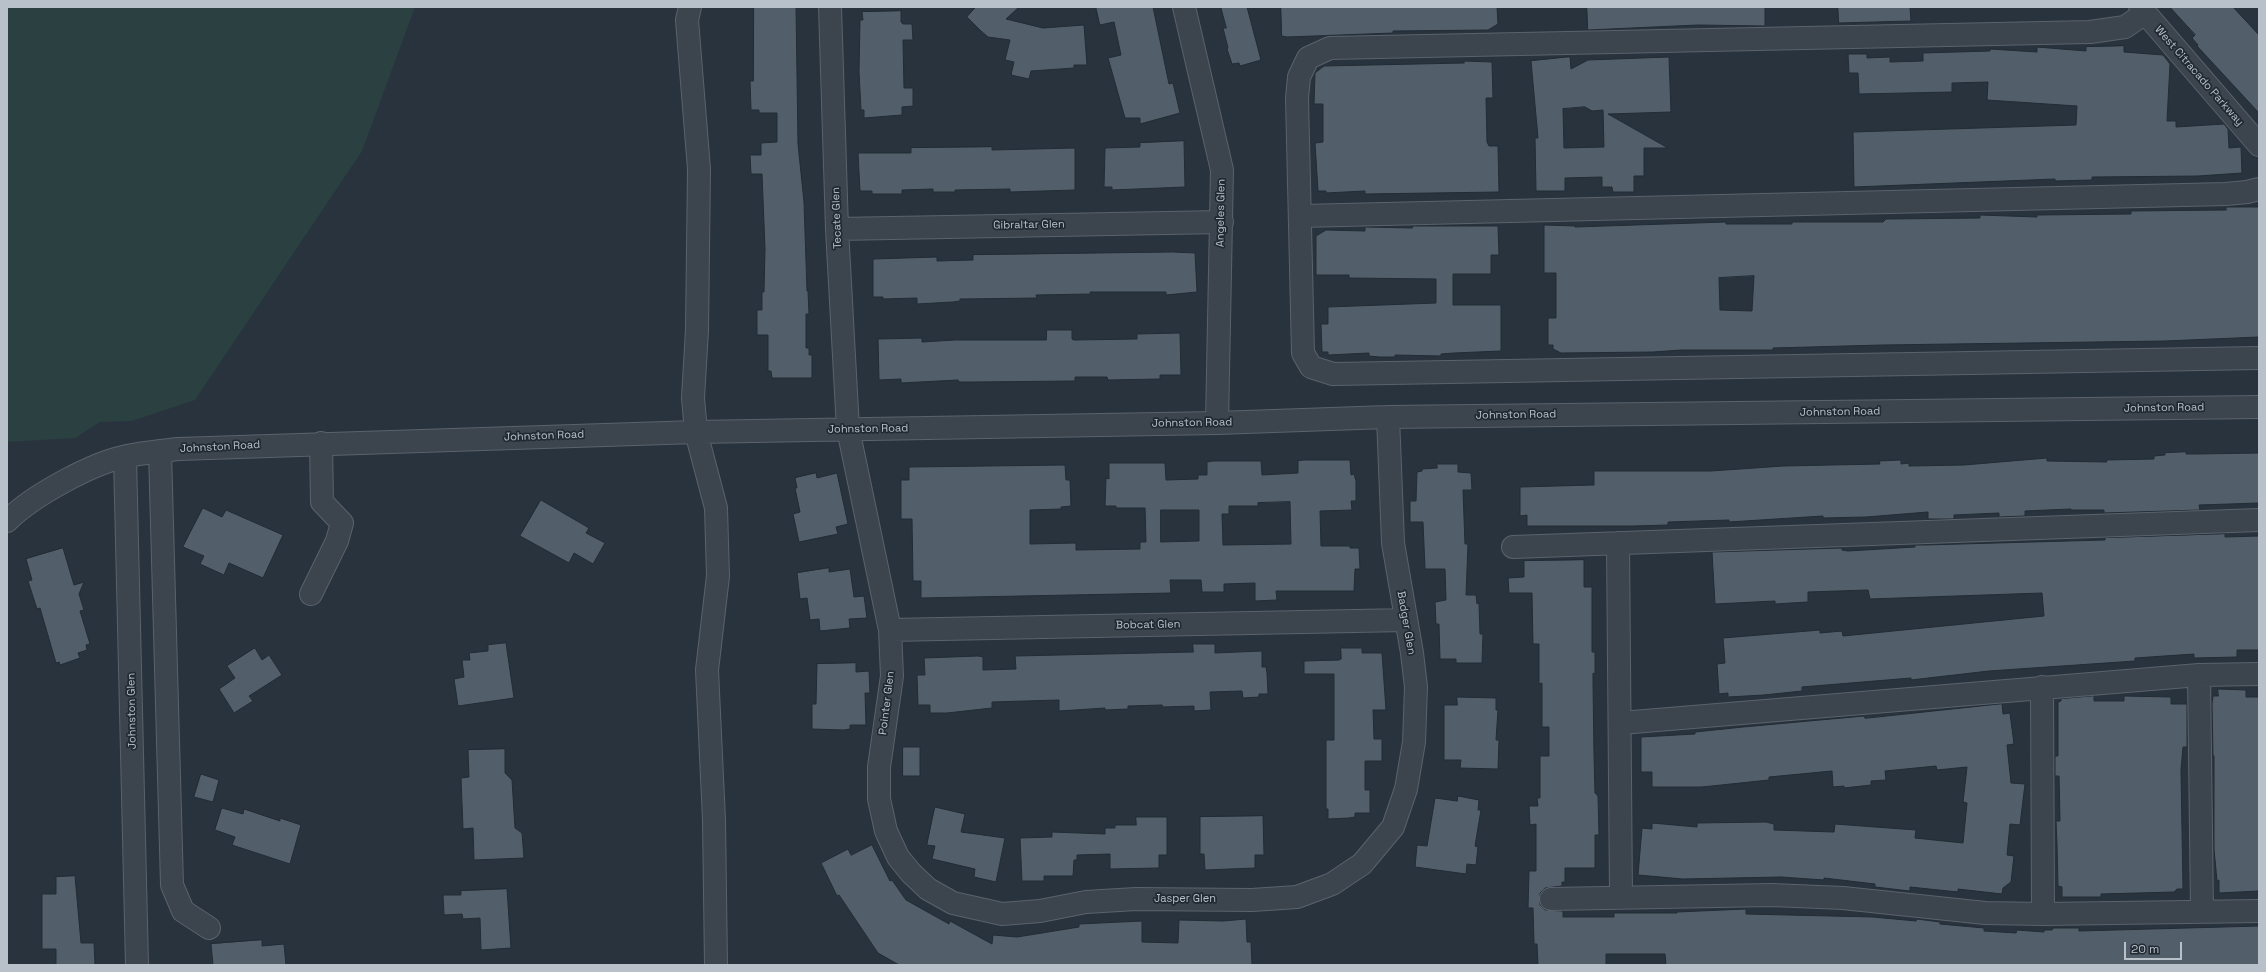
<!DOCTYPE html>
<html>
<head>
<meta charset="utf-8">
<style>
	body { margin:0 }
	#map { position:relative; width:2266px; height:972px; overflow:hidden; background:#28333e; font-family:"Space Grotesk",sans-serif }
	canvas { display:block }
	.frame { position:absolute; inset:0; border:8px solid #b8c0c9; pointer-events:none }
	.scale { position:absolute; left:2124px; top:942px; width:58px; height:18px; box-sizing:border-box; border:2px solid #b8c0c9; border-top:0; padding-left:5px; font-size:12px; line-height:14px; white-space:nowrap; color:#b8c0c9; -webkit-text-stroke:3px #212a33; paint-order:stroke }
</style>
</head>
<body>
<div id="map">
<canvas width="2266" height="972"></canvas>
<div class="frame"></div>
<div class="scale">20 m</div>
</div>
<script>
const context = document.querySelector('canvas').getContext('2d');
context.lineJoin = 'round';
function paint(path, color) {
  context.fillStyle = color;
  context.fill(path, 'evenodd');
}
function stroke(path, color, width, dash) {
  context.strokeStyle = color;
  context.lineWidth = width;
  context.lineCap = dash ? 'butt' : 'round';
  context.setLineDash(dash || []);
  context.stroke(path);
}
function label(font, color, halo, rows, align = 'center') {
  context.font = font + ' "Space Grotesk",sans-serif';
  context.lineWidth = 3.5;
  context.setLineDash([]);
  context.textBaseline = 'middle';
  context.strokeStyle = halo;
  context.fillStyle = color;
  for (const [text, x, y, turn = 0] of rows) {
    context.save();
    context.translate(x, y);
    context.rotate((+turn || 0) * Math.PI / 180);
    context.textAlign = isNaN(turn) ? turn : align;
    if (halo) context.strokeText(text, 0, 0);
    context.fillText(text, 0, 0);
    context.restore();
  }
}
paint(new Path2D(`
	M7,7H415L362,151L195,400L132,421L100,422L75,438L7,442Z`), '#2b4040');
const building = new Path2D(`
	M754,7H796L798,144L804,202L807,291H808L809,314H806V348H809V355H812V378H772L771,371H768V335H757V310H762V292H764L765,249L762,174H751L750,155H761V143L777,142V113H759V110H751L750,81H753Z
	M976,7H1019L1006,19L1043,28L1084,25L1087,65H1074V68L1031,71L1029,79L1011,75L1014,62L1005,60L1010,40L988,37L981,31L967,17Z
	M1096,7H1153L1169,84L1173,83L1180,113L1140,124V118H1125L1108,58L1121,55L1114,22L1100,25Z
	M1221,7H1247L1261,60L1240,66L1239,63L1232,64L1227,49L1228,48L1223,28H1226Z
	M1281,7H1497L1498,24L1488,30L1393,31V33L1287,37L1282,36Z
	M1587,7H1765V26L1698,25L1588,30Z
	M1838,7H1910L1911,21L1839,23Z
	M2170,7H2233L2259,35V113L2197,46L2198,45L2192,38L2195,35Z
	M901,11V22L903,24H912L913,40H903L904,88H913V106L902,107V115L864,118V110H861L859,72L860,20H863L862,12Z
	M2124,46V52L2163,55L2170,64L2167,121H2176V127L2224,124L2228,129L2229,148L2241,147L2242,173L2198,176L2092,177V180L2055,181V179L1854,187L1853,132L2076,125L2077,106L1987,100L1988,82L1952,83V92L1859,94L1858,73H1849L1848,54H1867V58L1890,57V62L1923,61V53L1990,51V49L2037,52V47L2086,51V47Z
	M1570,57L1571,69L1588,60L1669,57L1671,112L1608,114L1668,148H1644V176H1634V192H1613L1612,187H1602V177L1565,178V191H1536L1535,138H1538L1531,61ZM1585,107L1592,111L1603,110L1604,147L1564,148L1563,109Z
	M1464,61L1492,62L1493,98H1486L1487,142L1489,146H1498L1499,192L1365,194V191L1326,193V191H1318L1315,143L1323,142V104H1314L1315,73L1324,66L1464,63Z
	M1184,141L1185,187L1112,190V187H1104L1105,148L1140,147V143Z
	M992,147V150L1075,148V190L1010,192V189L955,190V192H933V189L902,190V194H872V191H860L858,153H911V148Z
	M2226,207H2259V337L2165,341L1882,345L1773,348V350H1681L1653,352L1561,353L1553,349V345H1548V318H1556V273H1544V225L1575,226V227L1726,222V224H1792V222H1883L1886,219L1980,218V215L2037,217V215L2131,214V211L2226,210ZM1754,276L1752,311L1720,310L1719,278Z
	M1413,226H1498L1499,255H1491V274H1453V305H1501V351L1454,353L1441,354V356L1395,355V357H1379L1369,356V353L1328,355V352H1322L1321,324H1328V307L1436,303V279L1349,278V275H1316V236L1326,230L1365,231V227L1412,228Z
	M1173,252L1195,253L1197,292L1166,295V292H1090L1091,294L1036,295L1037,298L960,299V301L953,302L917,304V298L883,299V297H873V259L937,257V261L973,260V255Z
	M1047,330H1072V339L1074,340L1137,339V334L1180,333L1181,375H1160V379L1108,380L1107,377H1075V381L975,382H959L958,380L901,383V379L879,380L878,339L922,338V342L955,340H1046Z
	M2186,452V454H2196L2259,453V503L2199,505L2200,510L2104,513V510H2071V509L2025,511V516L1999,517V513L1954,515V519H1928V512L1866,517L1823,518V516L1729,522V520L1668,522V525L1634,526H1527V515L1520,516V487L1594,485V471H1711L1783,466L1880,464L1879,461L1901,460V464L1909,463V466L1964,465L2047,458V461L2107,462L2106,460L2154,459V456L2165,455V453Z
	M1304,460H1350L1351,475L1354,474L1356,481V501H1351L1352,510L1320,511L1321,546H1350V548H1359L1360,569H1355L1354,591H1276L1277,600L1255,601V583L1224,584V592H1202L1201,580H1170L1171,593L921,598V581H913L912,519H901V480H909V467L1065,465L1066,480H1070L1071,506L1061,507V509L1030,510V544L1076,543V550L1140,549V542H1146L1145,508H1116V506H1105L1106,478L1109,479V463H1165L1166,480L1198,479V475H1207V462L1213,461H1261L1262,475L1298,473V461ZM1290,502L1291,544L1223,545L1222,514H1229V506H1258V503ZM1161,510H1199V541L1161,542Z
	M1437,464H1458V472L1471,473L1472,490H1463L1465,544H1468L1466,595H1476L1477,604L1479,603L1480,634H1483L1482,663H1456V659H1440L1439,624H1436L1435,602L1446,600L1445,569H1425L1423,522H1410V501H1416L1417,472L1422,471V469L1437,468Z
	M816,473L817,478L837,473L848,524L836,527L838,534L799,542L793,514L800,512L795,488H797L795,478Z
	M541,500L589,528L586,533L605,543L593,564L574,553L569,563L520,536Z
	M203,508L222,517L226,510L283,535L263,578L229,563L224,575L200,564L204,556L183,547Z
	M2225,534V537L2259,536V650H2237V657L2194,658V654L2135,658V661L1989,671L1911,680V678L1802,687V691L1764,695L1728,697V693L1719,694L1717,664L1725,663L1723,638L1820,630V633L1842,631L1843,636L2044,616L2042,593L1870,599L1868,590L1808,592V602L1775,604V601L1715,604L1712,552L1842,548V550L1848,551L1915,547V545H1924L2105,540V538Z
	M63,548L74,585L84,582L79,594L84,610L80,611L90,644L86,645L87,650L78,653L80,658L60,665L59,662L56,663L40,608L37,609L28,581L32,580L26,559Z
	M1584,560V587H1592V652H1595V674L1593,673V682L1594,755L1595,793L1598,796L1599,835H1595V868H1565V882H1562V886L1545,888L1540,893V905L1545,910L1563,911V917H1614V913H1677V912L1746,909V914L1873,917L1916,921L1917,919L1940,922V924L1984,928V931L2016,933L2017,930L2044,932V930H2052L2053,928H2079V931L2259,926V965H1666L1665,954H1606V965H1538L1537,944H1534L1533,908H1528L1529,871H1536V824L1530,825L1529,806H1538L1537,798H1540V756H1549V727H1542V683L1539,684V644H1533L1532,593H1509L1508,578L1524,577V561Z
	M829,568V572L850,569L854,597L864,596L867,618L849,619L850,628L820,631L819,619L810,620L807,598L800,599L797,573Z
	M506,643L514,698L458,706L454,679L464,677L462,660H470L469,653L488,651V645Z
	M1193,644H1215V653L1262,651V667H1266L1267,673L1268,694H1259V697L1243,698L1242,691L1210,692L1211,710L1194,711V706L1163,707L1162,705L1128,706V709L1105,710V708L1059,711V700L992,702V708L947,713H930V705H918L917,675H925L924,658L978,656L983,657V670L1016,669L1015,656L1193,652Z
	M255,648L262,660L269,655L282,675L249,696L253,701L234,713L219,689L235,678L227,666Z
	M1341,648H1362V653H1382L1386,710H1373L1374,739H1382V761H1365V790H1370V813H1355V817L1349,818L1328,819V809H1326V740H1334V674H1304V661L1339,660L1341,659Z
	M856,663V672L869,671L870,693H865L866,725H850V729L844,730L812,729V704H816L817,664Z
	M2218,689L2246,690V697H2259V891L2219,893V880L2217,881L2214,849V756H2213L2212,704L2213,696H2218Z
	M2094,696V701H2124V696L2171,697V704H2187V747H2183L2181,770L2183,889H2177L2174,892L2101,894V897H2062V887L2058,886L2057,844L2056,821H2060L2059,776H2055V756H2058V702L2061,701V699Z
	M1457,697L1496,698V710H1498L1496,740H1499L1498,769L1460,768L1461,760H1444V705H1457Z
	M2002,704L2003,714L2010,713L2014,744L2007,745L2011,783L2025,784L2020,825L2010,824L2007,855L2014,856L2011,882L2003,888L2002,894L1958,889V892L1910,887V891L1875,887V884L1824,878V880L1781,877L1683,879L1638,875L1642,828L1652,829V823L1697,827V823L1766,822L1774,824V830L1834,832L1835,824L1916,830L1915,838L1963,843L1967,803L1963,802L1967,767L1937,770L1936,766L1885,771L1886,780L1871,781V785L1844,788V786L1833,787L1832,771L1769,777V780L1702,787H1652V772H1641V737L1695,734V732L1743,727L1864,716L1865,718Z
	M903,747H920V776H903Z
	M505,749V773L512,780L515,828L522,833L524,858L474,860L473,828L463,829L461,778L469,777L468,750Z
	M201,774L219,780L213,802L194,797Z
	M1458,796L1479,800L1478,810H1481L1475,846L1478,847L1476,865L1467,864L1466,874L1415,867L1417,845L1427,846L1435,798L1457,801Z
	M935,807L965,814L961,832L1005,838L996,882L974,877L975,869L932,859L935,846L927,845Z
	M222,808L243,814L244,809L280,821V818L301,825L290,864L232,845L235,837L215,830Z
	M1263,816L1264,855H1255V868L1205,870L1204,854H1200V817Z
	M1136,817H1167V855H1159V868L1110,869V854L1077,855V860H1074L1073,876H1044V881H1022L1020,838L1052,837V832L1105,834V828H1115V825H1136Z
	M872,845L890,881L892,880L906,900L949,924L950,921L992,944L993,935L1017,937L1079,927V924L1142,921V942L1178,943L1179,920L1223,921L1246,919L1247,942H1251L1252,965H899L878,953L839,895L837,896L821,863L848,849L851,855Z
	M75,876L81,943H94L95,965H56V949H42V894H56V877Z
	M507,889L511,948L481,950L480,918L463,919L462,914L444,915L443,895H461V891Z
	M262,940V946L284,944L286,965H213L211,944Z`);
paint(building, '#525e69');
stroke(building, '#232c35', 1);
const minor = new Path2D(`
	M690,7L687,20L699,169L697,330L693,398L696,432L716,508L718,576L707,670L714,820L716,965
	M830,7L837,229L848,429L890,630L892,676L879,767V799L886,831L898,857L911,873L928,889L953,903L1002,914L1040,911L1086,902L1136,899L1252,900L1297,897L1332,884L1362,864L1393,827L1406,789L1414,742L1416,687L1412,653L1393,543L1388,417
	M1184,7L1222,170L1217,423
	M2140,7L2259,145
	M2145,13L2125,27L2090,32L1330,48L1308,58L1299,77L1297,98L1303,353L1311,367L1333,374L2259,358
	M1300,216L2226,194L2247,192L2259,189
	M837,229L1222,222
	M160,452L172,885L183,911L209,928
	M125,457L137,965
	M7,521C32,496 92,463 127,456C143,453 161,451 178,449L696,432L1217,423L1388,417L2259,407
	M1618,543L1621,897
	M1513,547L2259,520
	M311,594L337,541L342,523L322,502L321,443
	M890,630L1406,620
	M2199,675L2202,911
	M2042,687L2043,914
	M1621,723L2199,675L2259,674
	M1551,899L1772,895L1843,898L1985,913L2043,914L2259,911`);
stroke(minor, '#5a636c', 24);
stroke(minor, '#3c454e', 22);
label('11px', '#b8c0c9', '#212a33', [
	["West Citracado Parkway",2199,76,49],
	["Angeles Glen",1221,213,-89],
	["Tecate Glen",837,218,-92],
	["Gibraltar Glen",1029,225,-1],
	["Johnston Road",2164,408,-1],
	["Johnston Road",1840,412,-1],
	["Johnston Road",1516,415,-1],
	["Johnston Road",1192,423,-1],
	["Johnston Road",868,429,-1],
	["Johnston Road",544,436,-2],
	["Johnston Road",220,447,-3],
	["Badger Glen",1406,623,80],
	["Bobcat Glen",1148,625,-1],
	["Pointer Glen",887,703,-83],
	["Johnston Glen",132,711,-91],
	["Jasper Glen",1185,899]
]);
</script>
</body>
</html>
